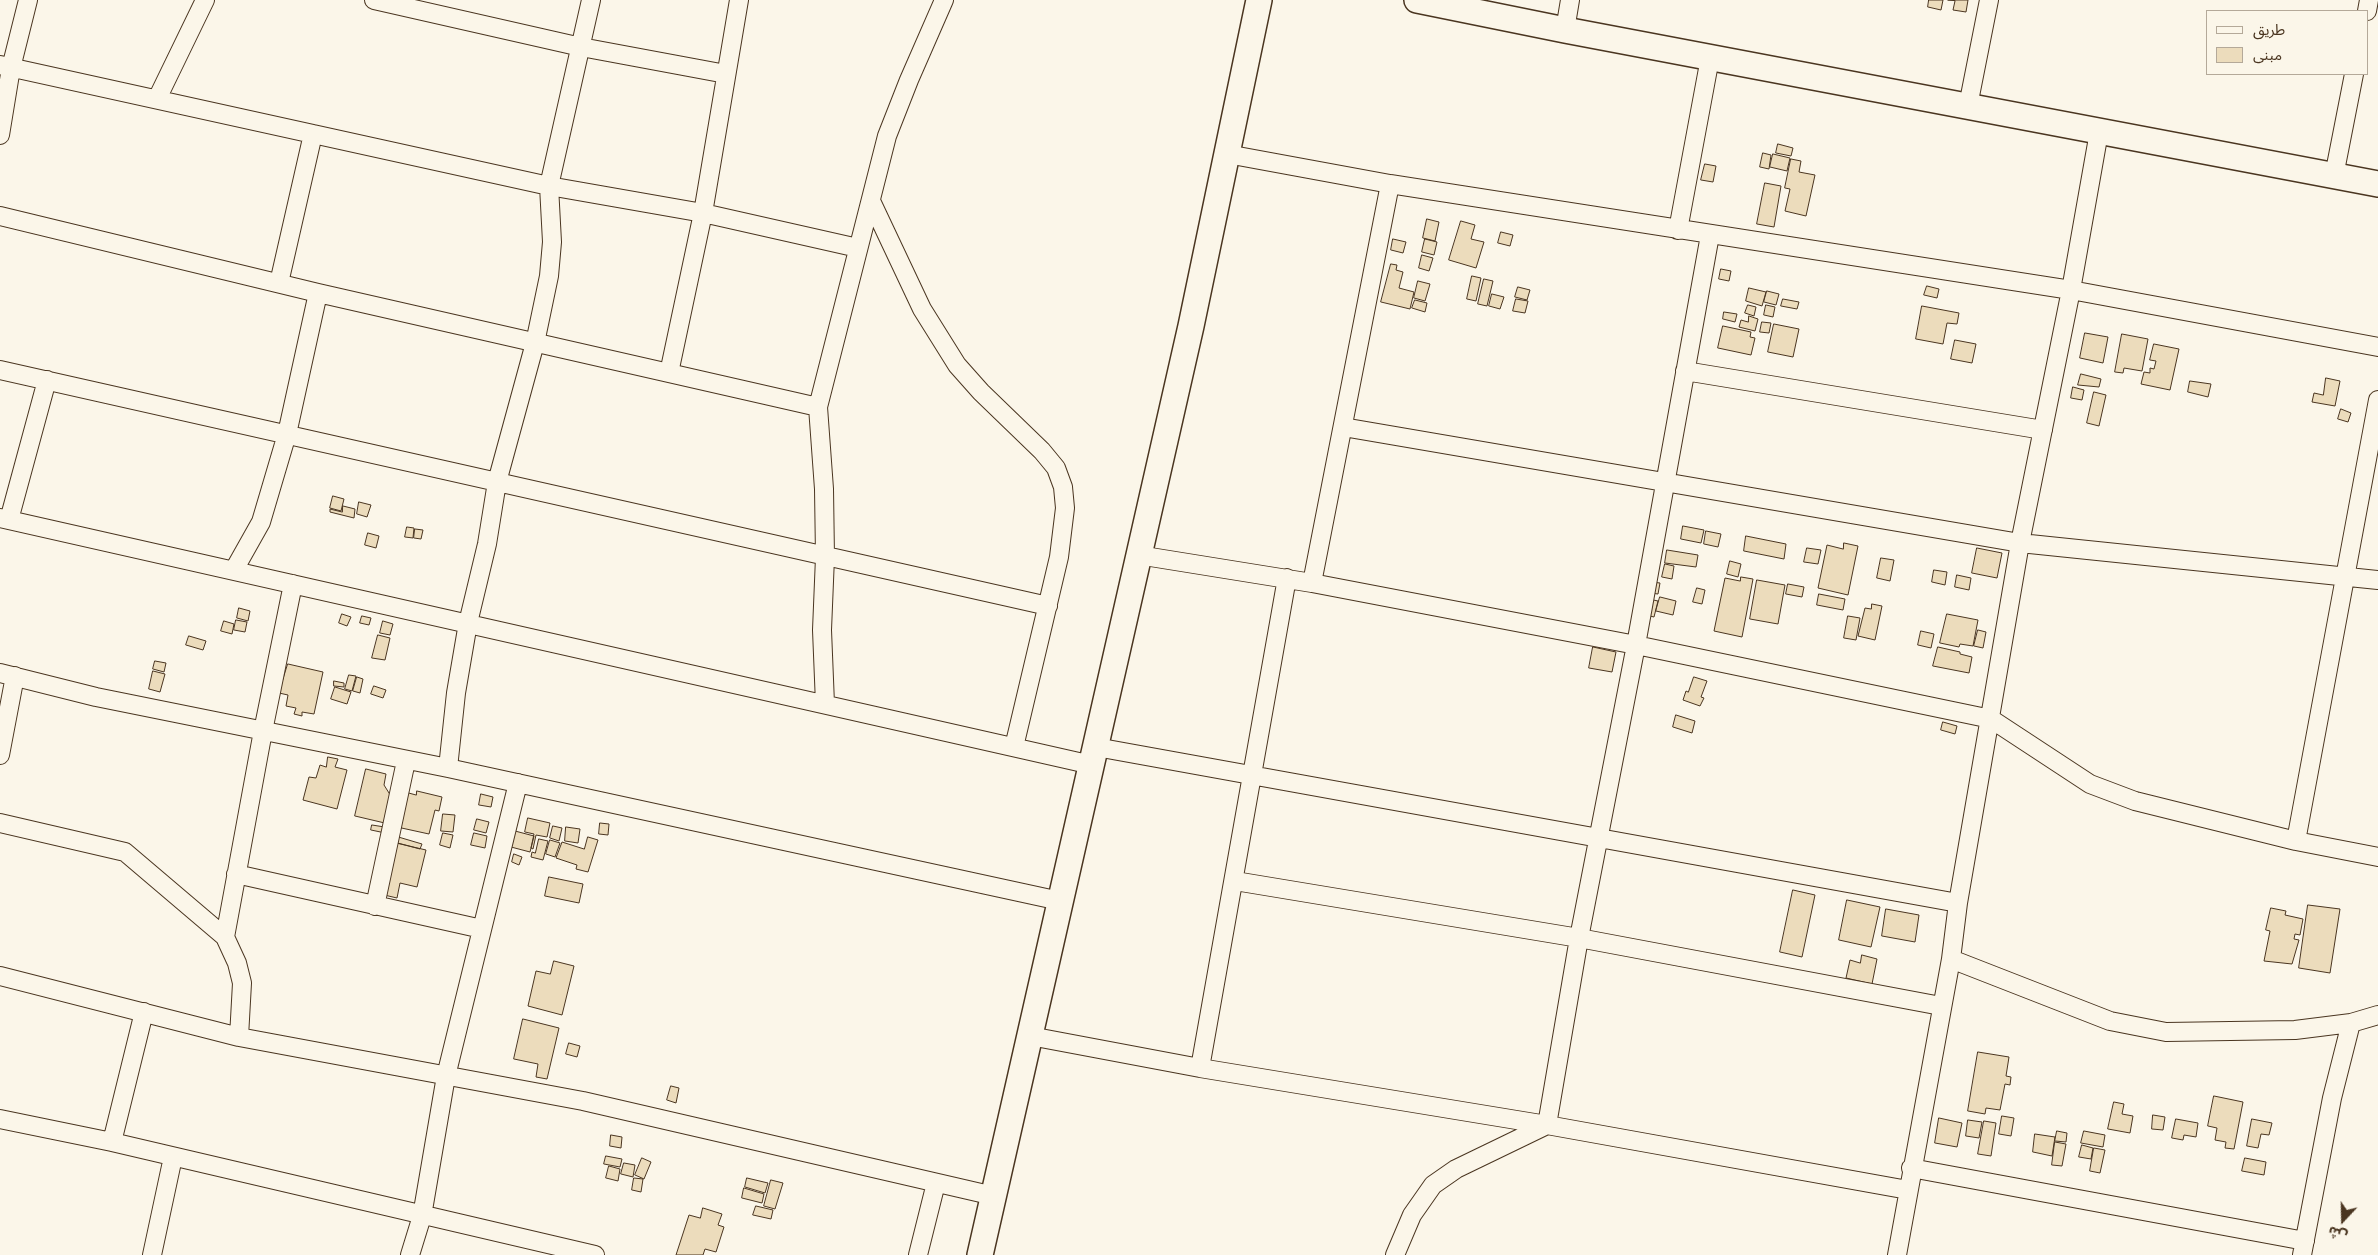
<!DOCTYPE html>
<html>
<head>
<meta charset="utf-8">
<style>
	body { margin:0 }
	#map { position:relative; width:2378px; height:1255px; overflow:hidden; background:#fbf6e9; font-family:Inter,"Noto Sans Arabic",sans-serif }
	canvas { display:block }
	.legend { position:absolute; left:2206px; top:10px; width:162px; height:65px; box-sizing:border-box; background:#fbf6e9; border:1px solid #b4a999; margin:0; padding:6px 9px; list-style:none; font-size:15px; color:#4a3520 }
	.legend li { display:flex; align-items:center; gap:10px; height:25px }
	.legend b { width:25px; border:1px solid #b4a999 }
	.north { position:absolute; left:2318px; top:1195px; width:50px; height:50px; -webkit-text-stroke:4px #fbf6e9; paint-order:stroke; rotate:201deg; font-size:14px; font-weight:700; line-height:20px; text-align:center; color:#4a3520 }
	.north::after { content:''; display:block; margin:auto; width:18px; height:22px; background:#4a3520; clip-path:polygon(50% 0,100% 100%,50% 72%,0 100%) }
</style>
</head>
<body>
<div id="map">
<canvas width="2378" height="1255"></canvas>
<ul class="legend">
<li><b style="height:6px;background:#fbf6e9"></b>طريق</li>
<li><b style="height:14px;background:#ecdcbc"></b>مبنى</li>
</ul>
<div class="north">ش</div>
</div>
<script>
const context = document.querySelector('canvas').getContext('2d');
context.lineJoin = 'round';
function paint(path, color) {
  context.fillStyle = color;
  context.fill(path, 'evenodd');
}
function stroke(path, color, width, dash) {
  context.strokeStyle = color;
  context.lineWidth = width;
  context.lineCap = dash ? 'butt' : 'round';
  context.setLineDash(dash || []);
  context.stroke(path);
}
const building = new Path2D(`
	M1929,0H1943L1941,10L1928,7Z
	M1948,0H1968L1966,12L1953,10L1955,1Z
	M1778,144L1793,148L1791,156L1776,153Z
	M1763,153L1771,155L1769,169L1760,167Z
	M1773,154L1790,158L1787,171L1770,167Z
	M1791,159L1801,161L1799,172L1815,175L1806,216L1785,211L1790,189L1785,188Z
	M1705,164L1716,166L1713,182L1701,180Z
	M1765,183L1781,186L1774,227L1757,224Z
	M1427,219L1439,222L1435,241L1423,238Z
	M1461,221L1475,225L1471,239L1484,242L1476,268L1449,260Z
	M1501,232L1513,235L1510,246L1498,243Z
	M1393,239L1406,242L1403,253L1391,250Z
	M1425,239L1437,242L1434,255L1422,252Z
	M1422,255L1433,258L1429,271L1419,268Z
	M1391,264L1397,265L1396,270L1403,272L1399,288L1414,292L1410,309L1381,302Z
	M1721,269L1731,271L1729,281L1719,279Z
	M1472,276L1481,278L1476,301L1467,299Z
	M1484,279L1493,281L1487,306L1478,304Z
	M1418,281L1430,284L1425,301L1414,298Z
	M1927,286L1939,289L1937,298L1924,295Z
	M1518,287L1530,290L1527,300L1515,297Z
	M1749,288L1766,292L1762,306L1746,301Z
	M1767,291L1779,294L1776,305L1764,302Z
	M1492,294L1504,297L1500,309L1489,306Z
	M1516,299L1528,301L1525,313L1513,311Z
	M1783,299L1799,302L1797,309L1781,306Z
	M1415,300L1427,303L1425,312L1412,308Z
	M1748,305L1756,307L1754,316L1745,313Z
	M1766,305L1775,307L1773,317L1764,315Z
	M1922,306L1959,313L1957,324L1947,323L1943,344L1916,339Z
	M1724,312L1737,314L1735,322L1723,319Z
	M1749,316L1758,319L1755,331L1739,327L1741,320L1748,322Z
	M1762,322L1771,323L1769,333L1760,332Z
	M1774,324L1799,329L1793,357L1768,352Z
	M1723,326L1751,332L1750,337L1755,338L1751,355L1718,348Z
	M2085,333L2108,337L2103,363L2080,358Z
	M2122,334L2148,339L2142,371L2124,368L2123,373L2115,372Z
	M1955,340L1976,344L1972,363L1951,359Z
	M2154,344L2179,349L2170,390L2141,384L2144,372L2150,373V368L2154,369L2156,361L2150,360Z
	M2081,374L2101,379L2099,387L2078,385Z
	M2326,378L2340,381L2335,406L2312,402L2314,393L2323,395Z
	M2190,381L2211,384L2208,397L2188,392Z
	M2073,387L2084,390L2082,400L2071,398Z
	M2094,392L2106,395L2099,426L2087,423Z
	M2341,409L2351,413L2348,422L2338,419Z
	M333,496L344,499L341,511L330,508Z
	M359,502L371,505L367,517L357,514Z
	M343,506L355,509L354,518L330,512V509L342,512Z
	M1683,526L1704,530L1701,543L1681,539Z
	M407,527L414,528L413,538L405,537Z
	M415,529L423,530L421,539L414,538Z
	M1706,531L1721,534L1718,547L1704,544Z
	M368,533L379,536L376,548L365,545Z
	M1746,536L1786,544L1784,559L1744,551Z
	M1844,543L1858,546L1848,595L1818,588L1827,545L1843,549Z
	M1807,548L1821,550L1818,564L1804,562Z
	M1977,548L2002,553L1997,578L1972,573Z
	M1667,550L1698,555L1696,567L1665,563Z
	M1881,558L1894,560L1890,581L1877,578Z
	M1730,561L1741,564L1738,577L1727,574Z
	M1665,564L1674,566L1672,579L1662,577Z
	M1934,570L1947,572L1945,585L1932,582Z
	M1957,575L1971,578L1969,590L1955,587Z
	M1741,577L1753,579L1742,637L1714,631L1725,578L1740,581Z
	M1757,580L1785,585L1778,624L1750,619Z
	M1652,582L1660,583L1658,594L1650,593Z
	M1788,584L1804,587L1802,597L1786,594Z
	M1697,588L1705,590L1702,604L1693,602Z
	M1819,594L1845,599L1843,610L1817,605Z
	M1660,597L1676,601L1673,615L1656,611Z
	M1649,599L1658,601L1654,617L1646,615Z
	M1872,604L1882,606L1875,640L1858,636L1865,608L1871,609Z
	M239,608L250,611L248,621L237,618Z
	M342,614L351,617L347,626L339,623Z
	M1947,614L1978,620L1973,646L1960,644L1959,647L1940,643Z
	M362,616L371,618L369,625L360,623Z
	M1848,616L1860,618L1856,640L1844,638Z
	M236,620L247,622L245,632L234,630Z
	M224,621L234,624L232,634L221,631Z
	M383,621L393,624L390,635L380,633Z
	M1978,630L1986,632L1983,648L1974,646Z
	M1921,631L1934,634L1931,648L1918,645Z
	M378,635L390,638L385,660L372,658Z
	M189,636L206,641L203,650L186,645Z
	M1593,647L1616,652L1612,672L1589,668Z
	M1938,647L1960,652V654L1972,657L1969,673L1933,666Z
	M155,661L166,663L164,672L153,669Z
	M288,664L323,672L314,714L302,712V716L294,714L296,708L286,706L288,695L279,693Z
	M153,671L165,674L160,692L149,689Z
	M349,675L356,676L352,691L345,689Z
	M357,677L363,679L360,693L353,691Z
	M1694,677L1707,681L1701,697L1704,698L1700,706L1683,700L1686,691L1688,692Z
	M334,681L344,683V687L334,686Z
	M374,686L386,690L383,698L371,694Z
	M335,687L351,692L347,704L331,699Z
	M1676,715L1695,721L1692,733L1673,727Z
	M1943,722L1957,726L1955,734L1941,730Z
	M328,757L338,759L335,767L347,770L337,809L303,800L309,777L316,778L320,765L326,767Z
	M366,769L386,774L384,785L394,801L389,824L355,816Z
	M417,791L442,797L439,811L435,810L429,834L397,827L405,792L416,795Z
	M481,794L493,797L491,807L479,805Z
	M443,814L455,815L453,832L441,831Z
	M528,818L550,823L547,837L536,835L533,849L531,848L534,834L525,832Z
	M477,819L489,822L486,833L474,830Z
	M600,823L609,824L608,835L599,834Z
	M372,825L391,828L390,834L371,830Z
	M553,826L562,828L559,841L550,838Z
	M566,827L580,829L578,843L565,841Z
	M515,831L534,836L530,852L511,847Z
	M443,833L453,835L450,848L440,845Z
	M474,833L487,836L485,848L471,845Z
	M395,836L422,844L420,849L394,842Z
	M588,837L598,840L588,872L576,869L577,865L556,858L562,842L584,849Z
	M539,839L548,841L543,860L531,857L532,852L535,853Z
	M550,840L560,843L555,857L546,854Z
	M392,842L426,850L417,887L400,883L397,898L380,894Z
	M514,854L522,857L519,865L512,862Z
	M549,877L583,884L579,903L545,896Z
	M1793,890L1815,895L1802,957L1780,952Z
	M1847,900L1880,907L1871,947L1839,940Z
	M2308,905L2340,909L2330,973L2299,968Z
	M2271,908L2286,911L2285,915L2303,919L2300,935L2295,934L2294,939L2299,940L2292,964L2264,961L2270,931L2266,930Z
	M1886,909L1919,915L1915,942L1882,936Z
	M1862,955L1877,959L1872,984L1846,978L1850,960L1860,963Z
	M554,961L574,966L562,1015L528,1006L536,971L550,974Z
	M523,1019L559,1028L547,1079L536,1077L538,1064L514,1059Z
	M569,1043L580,1046L577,1057L566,1054Z
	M1978,1052L2009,1057L2006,1076L2011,1077L2010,1085L2005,1084L2000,1110L1986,1108L1985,1114L1968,1111Z
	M671,1086L679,1088L676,1103L667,1100Z
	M2214,1096L2243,1102L2234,1149L2225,1148L2226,1142L2215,1140L2217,1128L2208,1126Z
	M2114,1102L2124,1104L2122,1114L2133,1116L2130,1133L2108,1129Z
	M2153,1115L2165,1117L2163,1130L2152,1129Z
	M2002,1116L2014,1118L2011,1136L1999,1134Z
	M1939,1118L1962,1123L1957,1147L1935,1143Z
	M2176,1119L2198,1123L2196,1137L2184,1135L2183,1140L2172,1138Z
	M2252,1119L2272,1123L2269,1135L2261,1134L2258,1148L2247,1146Z
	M1968,1120L1982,1122L1979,1138L1966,1136Z
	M1984,1121L1996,1123L1991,1156L1978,1154Z
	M2057,1131L2067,1133L2066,1142L2055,1141Z
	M2084,1131L2105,1135L2103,1147L2081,1143Z
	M2035,1134L2055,1137L2052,1156L2033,1152Z
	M611,1135L622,1137L621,1148L610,1146Z
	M2055,1142L2066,1144L2062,1166L2052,1165Z
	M2082,1145L2093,1148L2091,1159L2079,1157Z
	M2094,1148L2105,1150L2100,1173L2090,1171Z
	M606,1156L622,1159L620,1167L604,1164Z
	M642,1158L651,1162L644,1179L635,1175Z
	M2245,1158L2266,1162L2264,1175L2242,1171Z
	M624,1163L635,1165L633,1177L621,1174Z
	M609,1166L620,1169L618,1181L606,1178Z
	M634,1178L643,1179L641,1192L632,1190Z
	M747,1178L768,1183L765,1193L745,1187Z
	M771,1180L783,1183L775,1209L764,1206Z
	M744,1188L764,1194L762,1203L742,1198Z
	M756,1206L773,1210L771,1219L753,1215Z
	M703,1208L722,1214L718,1225L724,1227L716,1252L705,1249L703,1255H676L689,1215L700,1218Z`);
paint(building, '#ecdcbc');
stroke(building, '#4a3520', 1);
const street = new Path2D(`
	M374,0L581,47L726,74
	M2367,11L2369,0
	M1565,30L1570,0
	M0,65L549,186L703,213L739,0
	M157,99L205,0
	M1968,106L1989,0
	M0,135L11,68L28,0
	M1227,154L1390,184L2071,290L2378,347
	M2334,176L2354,74
	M872,203L922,309L957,365L981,392L1042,451L1056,468L1063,487L1065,508L1059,557L1014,747
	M0,216L318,293L818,407
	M1678,230L1710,58
	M279,283L313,134
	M0,370L1048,606
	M1685,371L2043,430
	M669,373L703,213L858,248
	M1343,427L2020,543L2378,580
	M0,518L1092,765
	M9,520L47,380
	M1138,555L1312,583L1636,645L1991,719L2090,784L2135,801L2296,841L2378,857
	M234,570L261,522L287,434L318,293
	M1312,583L1390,184
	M0,673L96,697L448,768L1060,901
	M825,704L822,630L825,557L824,489L818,407L887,136L909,80L944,0
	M1096,747L1958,903
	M0,755L15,676
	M448,768L456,693L468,623L487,544L497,482L535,343L549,276L552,242L549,186L591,0
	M0,823L125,852L225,937L237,963L242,983L239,1037
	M2296,841L2378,400
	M236,874L482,929
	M1235,881L1579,938L1941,1006
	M375,906L406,761
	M225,937L263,731L293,584
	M1951,959L2110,1021L2166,1032L2295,1030L2351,1023L2378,1015
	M0,976L239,1037L583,1101L994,1196
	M1030,1036L1200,1068L1547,1125L1908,1190
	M1200,1068L1287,578
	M0,1119L112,1142L595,1255
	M112,1142L144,1012
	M1911,1168L2305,1241
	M152,1255L173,1157
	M410,1255L422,1216L446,1076L518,783
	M918,1255L936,1183
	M1395,1255L1412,1215L1433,1185L1456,1169L1547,1125L1579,938L1636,645L1710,235
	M1897,1255L1951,959L1958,903L2020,543L2071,290L2099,132
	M2302,1255L2332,1098L2351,1023`);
const secondary = new Path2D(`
	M1417,0L1565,30L2378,184
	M980,1255L1191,326L1259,0`);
stroke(street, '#4a3520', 20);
stroke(secondary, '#4a3520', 28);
stroke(street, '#fbf6e9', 18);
stroke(secondary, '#fbf6e9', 25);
</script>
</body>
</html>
